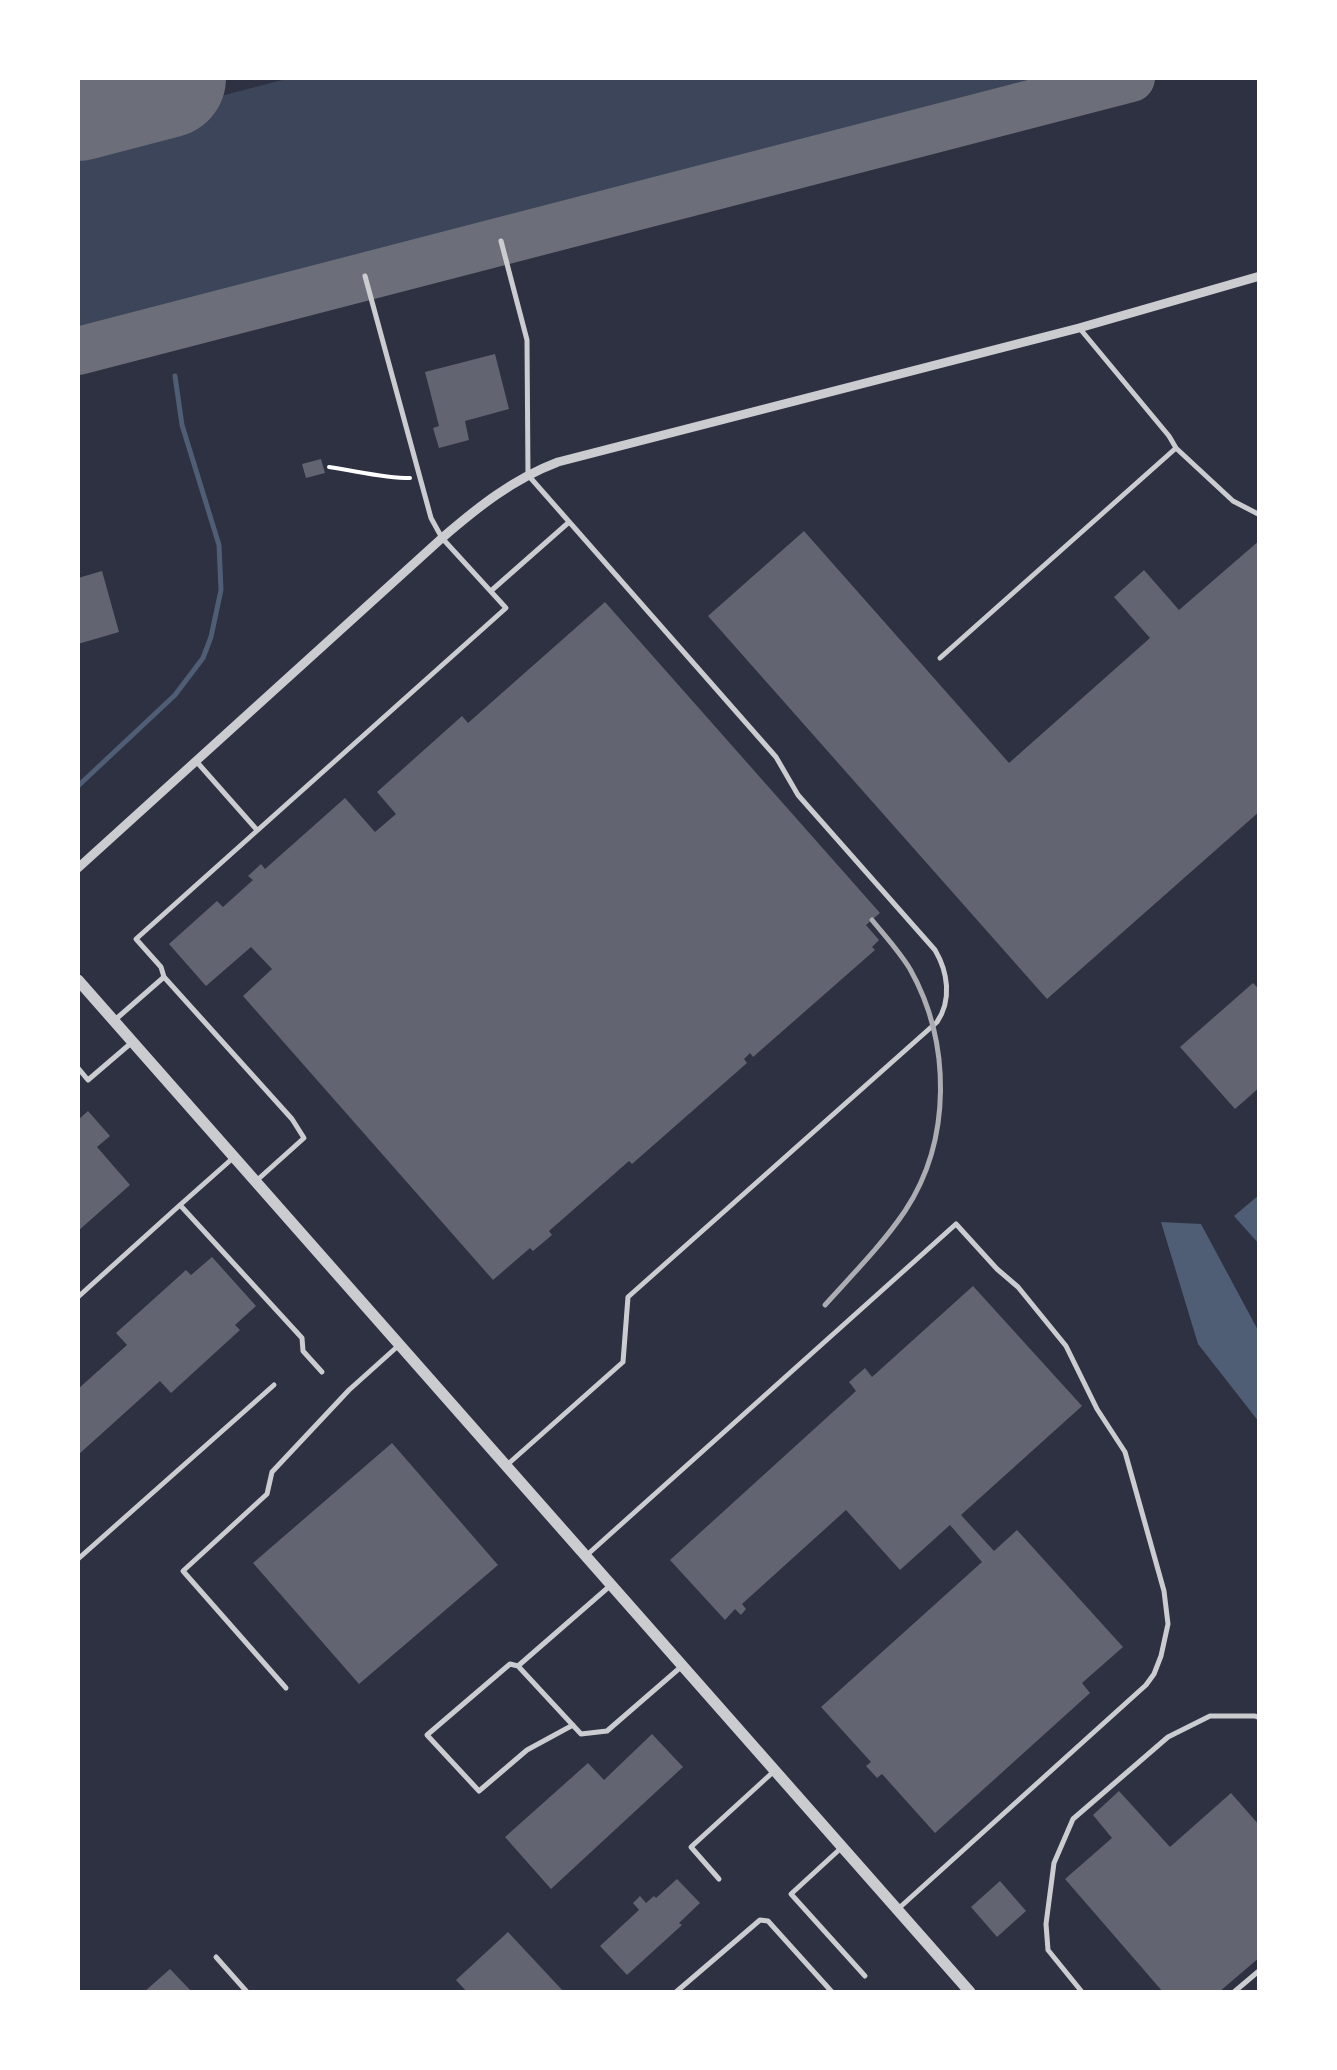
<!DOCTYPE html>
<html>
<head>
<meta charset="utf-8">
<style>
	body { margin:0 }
	#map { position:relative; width:1337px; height:2070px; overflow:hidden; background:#2d3142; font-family:"Golos Text",sans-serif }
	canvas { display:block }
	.frame { position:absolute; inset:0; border:80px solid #fff; pointer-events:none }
</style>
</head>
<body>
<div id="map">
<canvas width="1337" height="2070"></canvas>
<div class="frame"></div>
</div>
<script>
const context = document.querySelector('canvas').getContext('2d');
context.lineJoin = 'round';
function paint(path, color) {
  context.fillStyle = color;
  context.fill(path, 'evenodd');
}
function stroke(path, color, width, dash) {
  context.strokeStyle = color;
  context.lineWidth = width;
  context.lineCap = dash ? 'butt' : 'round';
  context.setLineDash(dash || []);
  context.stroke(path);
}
paint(new Path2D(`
	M290,78H1067L78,333V133Z`), '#3c4559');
paint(new Path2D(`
	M1259,1195V1244L1234,1216Z
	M1161,1222L1201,1224L1259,1332V1422L1198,1344Z`), '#4f5d75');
stroke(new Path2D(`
	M78,786L175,695L203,658L211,637L221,590L219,545L182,425L175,376`), '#4f5d75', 5);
stroke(new Path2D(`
	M78,351L1131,78`), '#6c6f7a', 48);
stroke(new Path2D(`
	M78,101L166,78`), '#6c6f7a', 120);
paint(new Path2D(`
	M495,354L509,409L465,421L469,440L439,448L433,428L439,426L425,372Z
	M321,459L325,473L306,478L302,464Z
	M804,531L1009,763L1150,638L1114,597L1144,570L1179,610L1260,540V811L1047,999L708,616Z
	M102,571L119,632L78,644V578Z
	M605,602L880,913L866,925L879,940L872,947L875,950L753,1057L750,1053L744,1059L747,1063L632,1164L629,1161L549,1231L552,1235L533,1251L530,1248L493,1280L243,996L272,969L251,947L206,986L169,944L217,901L223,907L253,880L248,876L261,864L265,869L345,798L375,832L396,814L377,792L462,716L468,723Z
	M1253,983L1260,990V1087L1235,1109L1180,1047Z
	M88,1111L110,1136L97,1147L130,1185L78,1231V1120Z
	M212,1257L256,1306L235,1325L240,1330L171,1393L160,1381L78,1455V1389L127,1345L116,1333L186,1270L191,1275Z
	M973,1286L1082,1406L961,1515L994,1551L1017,1530L1123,1647L1082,1683L1090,1693L935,1833L882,1774L877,1778L866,1766L871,1762L821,1707L982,1562L950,1525L900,1570L846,1510L742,1604L746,1609L741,1615L735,1609L725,1620L670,1560L856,1391L849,1382L865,1368L872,1377Z
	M392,1443L498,1565L359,1684L253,1563Z
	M652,1734L683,1767L551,1889L505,1837L588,1763L604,1780Z
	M1119,1791L1170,1847L1231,1793L1260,1826V1957L1219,1992H1163L1065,1879L1112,1838L1093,1815Z
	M677,1879L700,1903L679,1923L682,1925L627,1975L600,1946L639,1910L633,1903L640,1896L646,1903L654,1896L656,1898Z
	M1000,1881L1026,1911L997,1937L971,1907Z
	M508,1932L564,1992H467L456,1980Z
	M170,1969L192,1992H144Z`), '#626471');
stroke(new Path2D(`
	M329,467C357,471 383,478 410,478`), '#fff', 4);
stroke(new Path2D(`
	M501,241L527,340L528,475L776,757L798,795L935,950C948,972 952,1000 937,1022L628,1297L623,1362L508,1464
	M1177,449L1233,501L1260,515
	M492,590L568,523
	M940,658L1176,448L1169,436L1081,330
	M196,761L257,830
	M116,1019L164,977
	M78,1068L88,1080L130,1044
	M233,1158L180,1205L302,1338L303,1351L322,1372
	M255,1182L304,1138L292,1119L164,977L161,967L136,939L506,608L442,538L431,518L365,276
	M78,1297L180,1205
	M588,1554L956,1224L997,1269L1018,1287L1066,1346L1097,1409L1125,1452L1164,1591L1168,1624L1161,1656L1154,1674L1146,1685L898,1909
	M78,1559L274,1385
	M611,1585L518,1666L581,1734L607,1731L682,1666
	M518,1666L510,1664L427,1735L479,1791L527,1750L573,1725
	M286,1688L183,1571L267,1494L272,1472L349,1390L398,1346
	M840,1849L791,1894L865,1976
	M719,1879L691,1847L772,1773
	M216,1957L247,1992
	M676,1992L760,1920L768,1921L832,1992
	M1082,1992L1048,1950L1046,1924L1054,1863L1073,1819L1168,1737L1210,1716H1255L1260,1718
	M1234,1992L1260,1970`), '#caccd0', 5);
stroke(new Path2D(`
	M78,868L442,538C478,507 513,479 558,462L1079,328L1260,276`), '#caccd0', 9);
stroke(new Path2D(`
	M78,980L970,1992`), '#caccd0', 11);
stroke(new Path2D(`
	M825,1305C852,1275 882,1245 905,1211C952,1140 951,1042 910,969C899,951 885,936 872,920`), '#abadb3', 5);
</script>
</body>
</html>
